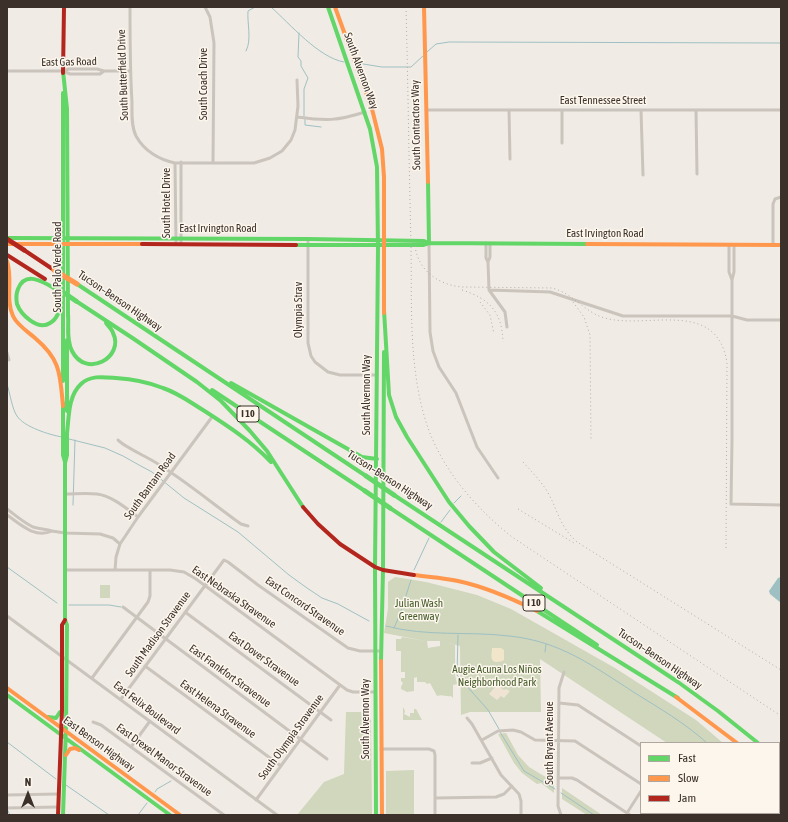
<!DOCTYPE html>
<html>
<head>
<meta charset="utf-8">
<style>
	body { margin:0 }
	#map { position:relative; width:788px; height:822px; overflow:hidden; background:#f0ebe4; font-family:"Asap Condensed",sans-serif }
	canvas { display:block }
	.frame { position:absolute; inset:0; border:8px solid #3b312a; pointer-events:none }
	.legend { position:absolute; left:640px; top:742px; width:140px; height:72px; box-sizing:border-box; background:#fcf6ed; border:1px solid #afa79f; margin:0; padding:5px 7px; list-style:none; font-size:12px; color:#3b312a }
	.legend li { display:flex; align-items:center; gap:8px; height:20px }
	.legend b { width:20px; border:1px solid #afa79f }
	.north { position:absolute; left:8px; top:774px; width:40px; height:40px; -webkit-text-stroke:3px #fcf6ed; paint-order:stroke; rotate:0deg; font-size:11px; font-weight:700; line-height:16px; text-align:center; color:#3b312a }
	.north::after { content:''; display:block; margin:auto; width:14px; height:18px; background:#3b312a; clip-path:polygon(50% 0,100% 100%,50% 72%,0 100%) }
</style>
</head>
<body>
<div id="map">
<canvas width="788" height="822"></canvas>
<div class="frame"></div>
<ul class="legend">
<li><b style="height:5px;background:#63d668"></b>Fast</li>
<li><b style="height:5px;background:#ff974d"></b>Slow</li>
<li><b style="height:5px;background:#b3261e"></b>Jam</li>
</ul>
<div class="north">N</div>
</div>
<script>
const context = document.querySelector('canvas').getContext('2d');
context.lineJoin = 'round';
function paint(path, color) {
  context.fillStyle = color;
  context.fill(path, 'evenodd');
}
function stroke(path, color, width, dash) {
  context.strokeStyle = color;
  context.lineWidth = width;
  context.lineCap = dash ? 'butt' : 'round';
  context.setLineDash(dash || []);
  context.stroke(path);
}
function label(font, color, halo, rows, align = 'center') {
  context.font = font + ' "Asap Condensed",sans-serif';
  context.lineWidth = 3;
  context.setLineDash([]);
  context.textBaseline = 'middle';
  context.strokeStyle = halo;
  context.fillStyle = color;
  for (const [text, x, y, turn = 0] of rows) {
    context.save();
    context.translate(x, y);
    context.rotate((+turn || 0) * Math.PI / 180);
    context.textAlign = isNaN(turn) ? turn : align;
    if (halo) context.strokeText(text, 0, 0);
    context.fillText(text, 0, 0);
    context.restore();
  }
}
paint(new Path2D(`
	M395,577L426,582L477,595L511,609L615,668L696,720L723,743H667L540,659L541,712H470L461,715L460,646L444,642L455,645V675L457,684L453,685V698L451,696C446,697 442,694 437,696L430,683L427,684L425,682H417V677L414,678V691L407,692L401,689V687L403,683L401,681V678H405V672H401V651H396V639H401L402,637L426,641L384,633L388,609V582ZM427,641H440V646L428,648Z
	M100,585H110V598H100Z
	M403,707L405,711L404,714L410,717V713H414V709H416L422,720H403Z
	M346,712H364V719H371L372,815H297L324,782L344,774Z
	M506,733L518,755L529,767L554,782V793L541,783L537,784L522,773L514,763L498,734Z
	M414,770V815H386V771Z
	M562,788L602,815H587L562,799Z`), '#d0d7bd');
paint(new Path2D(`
	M492,648H501L504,650V660C502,661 500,662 497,662C489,662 492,653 492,648Z`), '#f1e6ca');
paint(new Path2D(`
	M497,685L504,690L506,689L510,691L504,698L501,696L497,700L489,694Z`), '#efe4d3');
paint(new Path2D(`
	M781,577V603L770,594L769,591L778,578Z`), '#9fc0c3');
stroke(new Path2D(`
	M271,7C290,24 319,58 344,62
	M299,33L298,57L301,61V66L308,78L304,89V116
	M246,51C252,40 247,23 248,11L255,7
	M427,52L436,44L449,42L781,43
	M357,63L382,67H411L423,56
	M305,119V125L321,127
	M7,384C10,393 12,409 17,416C24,427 50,435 62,437
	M69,439L105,448L123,456L139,465L152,472L184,498L238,532L289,575L307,588L322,598L338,604L369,621
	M454,503L461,496
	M73,505L75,440
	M441,522L450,510
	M7,567L57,603
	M414,570L429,538
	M69,605H109L121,607
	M386,626C427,637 468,631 509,636C560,641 593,666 635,693C659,708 685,723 707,743
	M394,628L400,614L411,580
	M458,635L457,675L488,710L499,729
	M545,652L546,644
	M500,732L524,771L555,789
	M7,742L56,779
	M780,752H781
	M66,785L109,815
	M155,792L157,789L171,781
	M561,793L594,815
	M7,809L10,815
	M138,815L147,803`), '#9fc0c3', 1);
stroke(new Path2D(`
	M130,7C130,39 130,71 132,102C132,113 131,126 136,136C144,151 160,160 175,163H254L270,158L282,151L291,140L295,130L298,106L297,80
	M205,7L210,17L214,43L213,163
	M7,71H63L69,69H97L104,71H130
	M63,71L70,74H100L104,71
	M426,110H781
	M509,110L510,159
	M562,110V143
	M641,110L643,175
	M696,110L697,174
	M297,117C326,121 337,121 365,112
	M181,162V244
	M175,163L176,244
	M308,239V343L311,356L315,362L328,372L340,375H377
	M429,243L430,332L433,351L439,367L456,393L477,447L498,478
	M486,243V258L488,262L490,257V243
	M729,245V272L732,280L734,272V245
	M773,245V204L775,199L781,197
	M488,262L489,290L505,312L507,327
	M732,280V441L731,504L781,505
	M489,290L550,292L623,316H732L747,320H781
	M7,353L9,360
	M118,440C124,447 148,457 158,464C187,482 213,504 241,524L248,526
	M65,494C75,494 86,493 97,494C112,496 126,508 138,517
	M7,509C15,515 24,523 33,527C39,529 46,529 52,531C35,539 20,524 7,515
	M52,531L65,533L100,534L113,538L120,544
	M65,570H170L184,572L196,579L347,690L353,692H375
	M115,570L116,557L120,544L138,517L212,417
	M123,607L327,759
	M185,612L331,720
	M7,616L277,815
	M145,666L281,766
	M92,678L148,602L150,596V570
	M121,699L224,560L228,562L258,585L348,648L360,651H381
	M559,703L578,705L641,746
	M467,718L472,724L501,775L519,794L521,801V815
	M93,722L101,725L224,815
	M482,740L498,731L513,730L521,732L535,740L575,741L641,784
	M131,747L150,721
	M381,749H429L434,751L435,755V815
	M472,763H480L492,758
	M558,778H572L577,780L630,815
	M7,795L58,794
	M435,798L496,797L504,794L512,786
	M256,800L340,685
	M7,808L58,807
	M627,813L641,791
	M684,813L687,815
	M742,813L745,815
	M561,815L558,806L559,688L564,672
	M723,815L724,813`), '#cac4bd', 3);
stroke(new Path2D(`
	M328,7L370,129L377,167L378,248L375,567
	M63,71L67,109L68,317
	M63,93V381
	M428,182L429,243
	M7,238L308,239L424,241L428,243
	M296,245H423L429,243L587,244
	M77,284L366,476
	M54,288C42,281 25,271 18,289C16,294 16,299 17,304C21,315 38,331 50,323C59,318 60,307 62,299
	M76,301L134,339
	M384,310L389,395L396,417L407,437L449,502L469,526L494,552L541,588
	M68,314C69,326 66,340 72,351C86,379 125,357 113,333C112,329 108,326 106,323
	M131,337L197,382L221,401L250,431L267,451L303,507
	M67,340V411
	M231,383L362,457L377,459
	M212,390L365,491
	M63,403V455L65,462
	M67,433C69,417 68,396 81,384C90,375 104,377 116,378C132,379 148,382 163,388C178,393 190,402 203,410C228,426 251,441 271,462
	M394,495L678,682L718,711L758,743
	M390,508L597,645
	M375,567L376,815
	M383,570L384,352
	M537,611L678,698
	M381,661L383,570
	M7,695L170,815
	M48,717L56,718L60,712
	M63,815L66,726L67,625L65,620V463L67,455V432`), '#63d668', 4);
stroke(new Path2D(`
	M335,7L372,109L382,149L384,177V313
	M424,7L428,182
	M7,244H142
	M587,244L781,245
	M7,261C13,279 5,299 13,316C17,325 27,331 35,338C61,360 60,374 63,406
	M414,575C429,577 444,578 458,581C486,587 511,598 537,611
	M381,661L382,815
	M7,688L180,815
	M676,697L737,743
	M66,755L70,749L75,748L79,750
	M779,761L781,763`), '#ff974d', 4);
stroke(new Path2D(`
	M63,73L64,7
	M142,244L296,245
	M24,250L54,270
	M7,255L45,279
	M303,507L318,524L340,544L375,567L383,570L414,575
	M779,779L781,781
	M58,815L62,710V625L65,620`), '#b3261e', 4);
stroke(new Path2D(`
	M406,7C408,86 409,166 411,245C412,306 408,370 428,428C444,472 476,508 512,537L781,716
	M415,246C418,270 438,285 462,287L552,288C573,293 585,313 605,318C646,330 717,297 727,363L726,550
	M462,290C490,299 502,312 503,342
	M480,302L490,315L494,334
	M573,302L584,317L590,335L591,440
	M523,462C531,471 540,480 547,491C558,510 559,526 577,542L781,670
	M518,509L574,543`), '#b2aca7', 1, [1, 3]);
stroke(new Path2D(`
	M54,286L76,301
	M366,476L394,495
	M365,491L390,508`), '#63d668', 5);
stroke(new Path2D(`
	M54,270L77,284`), '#ff974d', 5);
stroke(new Path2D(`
	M7,239L24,250`), '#b3261e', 5);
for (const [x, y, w] of [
	[248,414,22],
	[534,603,22]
]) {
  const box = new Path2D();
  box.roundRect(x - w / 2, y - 8, w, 16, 3);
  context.fillStyle = '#fcf6ed';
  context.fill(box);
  stroke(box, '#3b312a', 1);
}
label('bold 10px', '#3b312a', null, [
	["I 10",248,414],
	["I 10",534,603]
]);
label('11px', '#3b312a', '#fcf6ed', [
	["East Gas Road",69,62,-1],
	["South Alvernon Way",361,71,70],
	["South Butterfield Drive",123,75,-92],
	["South Coach Drive",204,84,-90],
	["East Tennessee Street",603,101],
	["South Contractors Way",416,125,-91],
	["South Hotel Drive",167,203,-90],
	["East Irvington Road",218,229],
	["East Irvington Road",605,234],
	["South Palo Verde Road",58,267,-90],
	["Tucson–Benson Highway",120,301,34],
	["Olympia Strav",299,310,-90],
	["South Alvernon Way",367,395,-90],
	["Tucson–Benson Highway",390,480,33],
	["South Bantam Road",150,486,-54],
	["East Nebraska Stravenue",234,597,35],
	["East Concord Stravenue",305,606,35],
	["South Madison Stravenue",158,634,-54],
	["East Dover Stravenue",264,659,36],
	["Tucson–Benson Highway",660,659,34],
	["East Frankfort Stravenue",230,676,36],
	["East Felix Boulevard",147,708,37],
	["East Helena Stravenue",218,709,36],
	["South Alvernon Way",366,719,-90],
	["South Olympia Stravenue",291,737,-54],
	["South Bryant Avenue",550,743,-90],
	["East Benson Highway",99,744,36],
	["East Drexel Manor Stravenue",164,760,36]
]);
label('11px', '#465c2b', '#fcf6ed', [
	["Julian Wash",419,604],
	["Greenway",419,617],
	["Augie Acuna Los Niños",497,670],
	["Neighborhood Park",497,683]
]);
</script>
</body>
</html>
